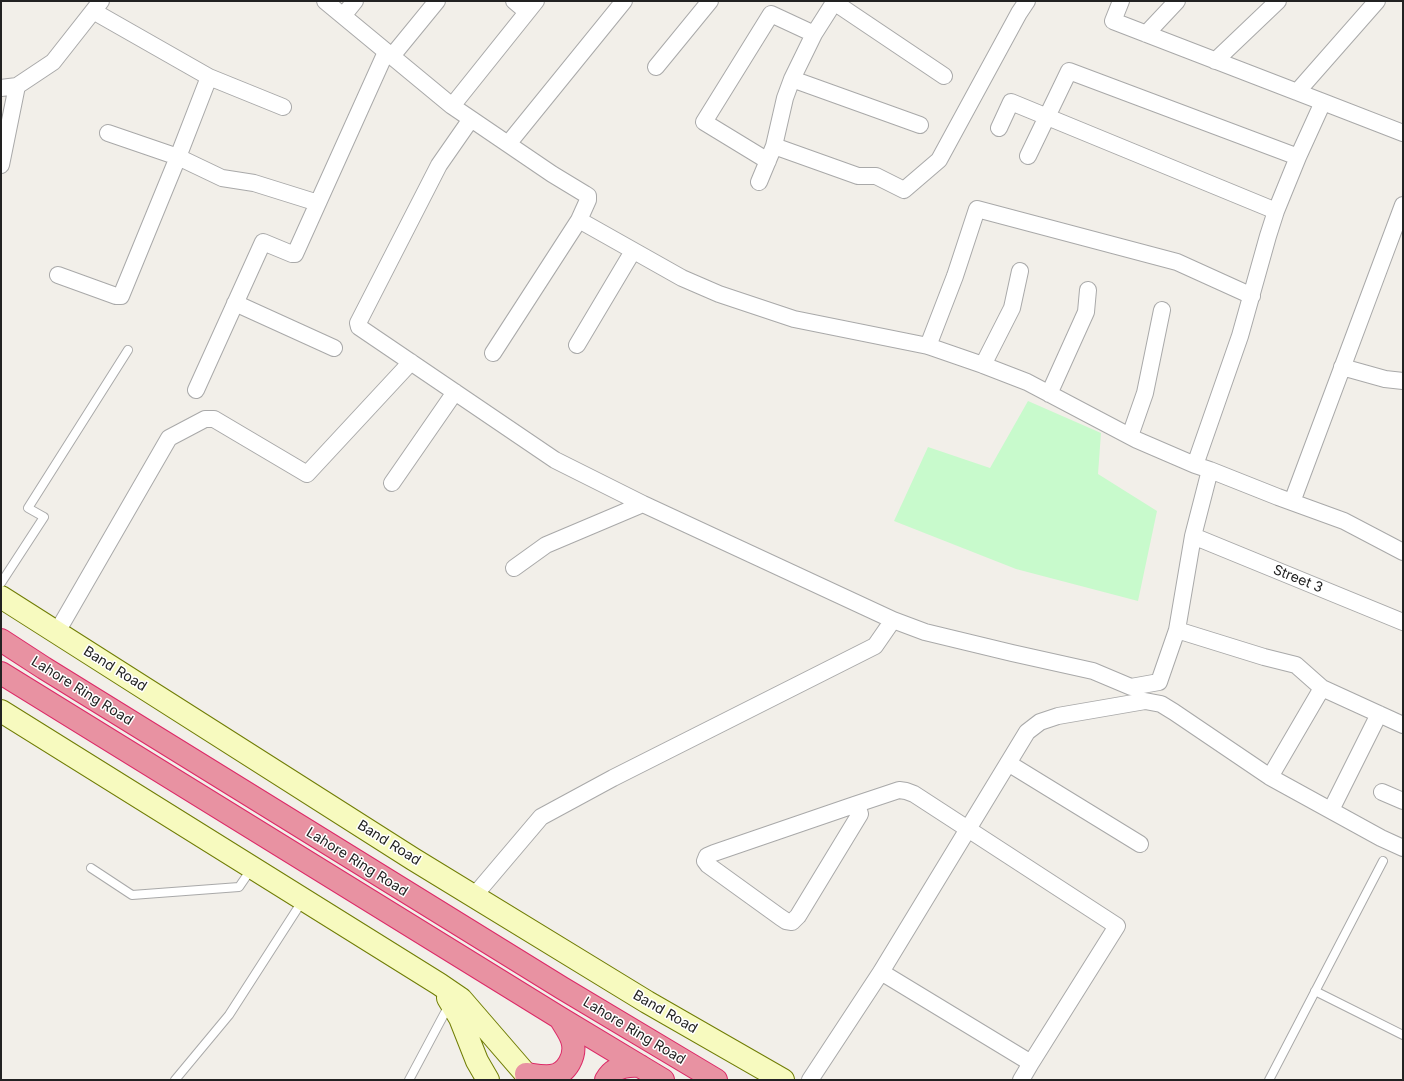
<!DOCTYPE html>
<html>
<head>
<meta charset="utf-8">
<style>
	body { margin:0 }
	#map { position:relative; width:1404px; height:1081px; overflow:hidden; background:#f2efe9; font-family:Inter,sans-serif }
	canvas { display:block }
	.frame { position:absolute; inset:0; border:2px solid #222; pointer-events:none }
</style>
</head>
<body>
<div id="map">
<canvas width="1404" height="1081"></canvas>
<div class="frame"></div>
</div>
<script>
const context = document.querySelector('canvas').getContext('2d');
context.lineJoin = 'round';
function paint(path, color) {
  context.fillStyle = color;
  context.fill(path, 'evenodd');
}
function stroke(path, color, width, dash) {
  context.strokeStyle = color;
  context.lineWidth = width;
  context.lineCap = dash ? 'butt' : 'round';
  context.setLineDash(dash || []);
  context.stroke(path);
}
function label(font, color, halo, rows, align = 'center') {
  context.font = font + ' Inter,sans-serif';
  context.lineWidth = 3;
  context.setLineDash([]);
  context.textBaseline = 'middle';
  context.strokeStyle = halo;
  context.fillStyle = color;
  for (const [text, x, y, turn = 0] of rows) {
    context.save();
    context.translate(x, y);
    context.rotate((+turn || 0) * Math.PI / 180);
    context.textAlign = isNaN(turn) ? turn : align;
    if (halo) context.strokeText(text, 0, 0);
    context.fillText(text, 0, 0);
    context.restore();
  }
}
paint(new Path2D(`
	M1028,401L1101,433L1098,474L1157,511L1138,601L1016,569L894,521L928,447L990,468Z`), '#c8facc');
const lane = new Path2D(`
	M1,583L44,517L28,508L128,350
	M91,868L132,895L239,887L252,868
	M1315,991L1403,1035
	M175,1080L229,1015L303,900
	M409,1080L449,1005
	M1269,1080L1383,861`);
const street = new Path2D(`
	M325,1L452,106L552,174L585,194L588,196V200L579,220L682,278L719,294L794,319L928,346L983,365L1027,382L1137,440L1195,465
	M514,1L527,12
	M1121,1L1113,21L1323,102
	M834,2L944,76
	M343,16L355,1
	M1146,34L1177,1
	M392,56L437,1
	M1215,61L1278,1
	M656,67L710,1
	M209,77L283,107
	M792,79L920,125
	M1,88L17,86L53,62L101,1
	M1297,92L1377,1
	M452,106L536,1
	M471,119L439,165L358,323L359,327L555,460L643,504L893,620L925,632L1012,653L1093,671L1131,687L1159,682L1177,630L1264,657L1296,665L1322,688L1403,725
	M999,128L1011,102L1276,211
	M108,133L178,157L222,178L254,183L318,203
	M508,144L624,1
	M774,146L858,176H876L904,190L939,160L1019,13L1027,1
	M1028,156L1069,71L1298,157
	M768,161L704,122L771,14L814,34
	M1,165L17,86
	M759,182L774,146L785,98L792,79L814,34L835,1
	M58,275L116,296H121L178,157L209,77L93,11
	M235,303L334,348
	M577,345L633,251
	M928,346L955,276L977,209L1177,262L1252,296
	M493,353L579,220
	M983,365L1012,308L1020,271
	M1342,367L1385,379L1403,381
	M196,390L263,242L292,254H295L386,52
	M1049,394L1086,312L1088,290
	M1130,436L1145,393L1162,310
	M1210,470L1278,497L1344,521L1403,552
	M392,483L455,392
	M1292,502L1403,205
	M1193,536L1403,622
	M514,568L546,545L643,504
	M1177,630L1193,536L1210,470L1195,465L1240,336L1268,236L1276,211L1298,157L1323,102L1403,133
	M57,632L169,438L205,419H214L307,474L411,362
	M1008,763L1140,844
	M1270,777L1322,688
	M1382,792L1403,801
	M857,804L714,853L707,856L705,861L708,865L780,917L786,921L792,922L798,916L860,814L857,804L899,790L906,791L914,794L1117,926L1031,1063
	M1331,810L1379,714
	M474,896L541,817L613,778L875,646L893,620
	M881,972L1031,1063L1021,1080
	M810,1080L881,972L1027,732L1040,722L1058,716L1145,701L1161,704L1174,712L1270,777L1381,838L1403,848`);
const secondary = new Path2D(`
	M1,597L413,859L647,1002L783,1080
	M1,711L439,984L461,999L531,1080
	M448,998L460,1018L477,1061L488,1080`);
const highway = new Path2D(`
	M1,640L44,668L562,988L716,1080
	M1,673L560,1018L663,1080
	M526,1074C534,1075 542,1077 551,1076C567,1074 577,1055 572,1040C570,1033 564,1025 560,1018
	M606,1080C613,1067 627,1065 640,1066`);
stroke(lane, '#a9a9a9', 10);
stroke(street, '#a9a9a9', 18);
stroke(secondary, '#707d05', 24);
stroke(highway, '#dc2a67', 24);
stroke(lane, '#fff', 8);
stroke(street, '#fff', 16);
stroke(secondary, '#f7fabf', 22);
stroke(highway, '#e892a2', 22);
label('14px', '#222', '#fff', [
	["Street 3",1298,579,22],
	["Band Road",115,669,32],
	["Lahore Ring Road",82,691,32],
	["Band Road",389,843,32],
	["Lahore Ring Road",357,862,32],
	["Band Road",665,1012,30],
	["Lahore Ring Road",634,1031,31]
]);
</script>
</body>
</html>
